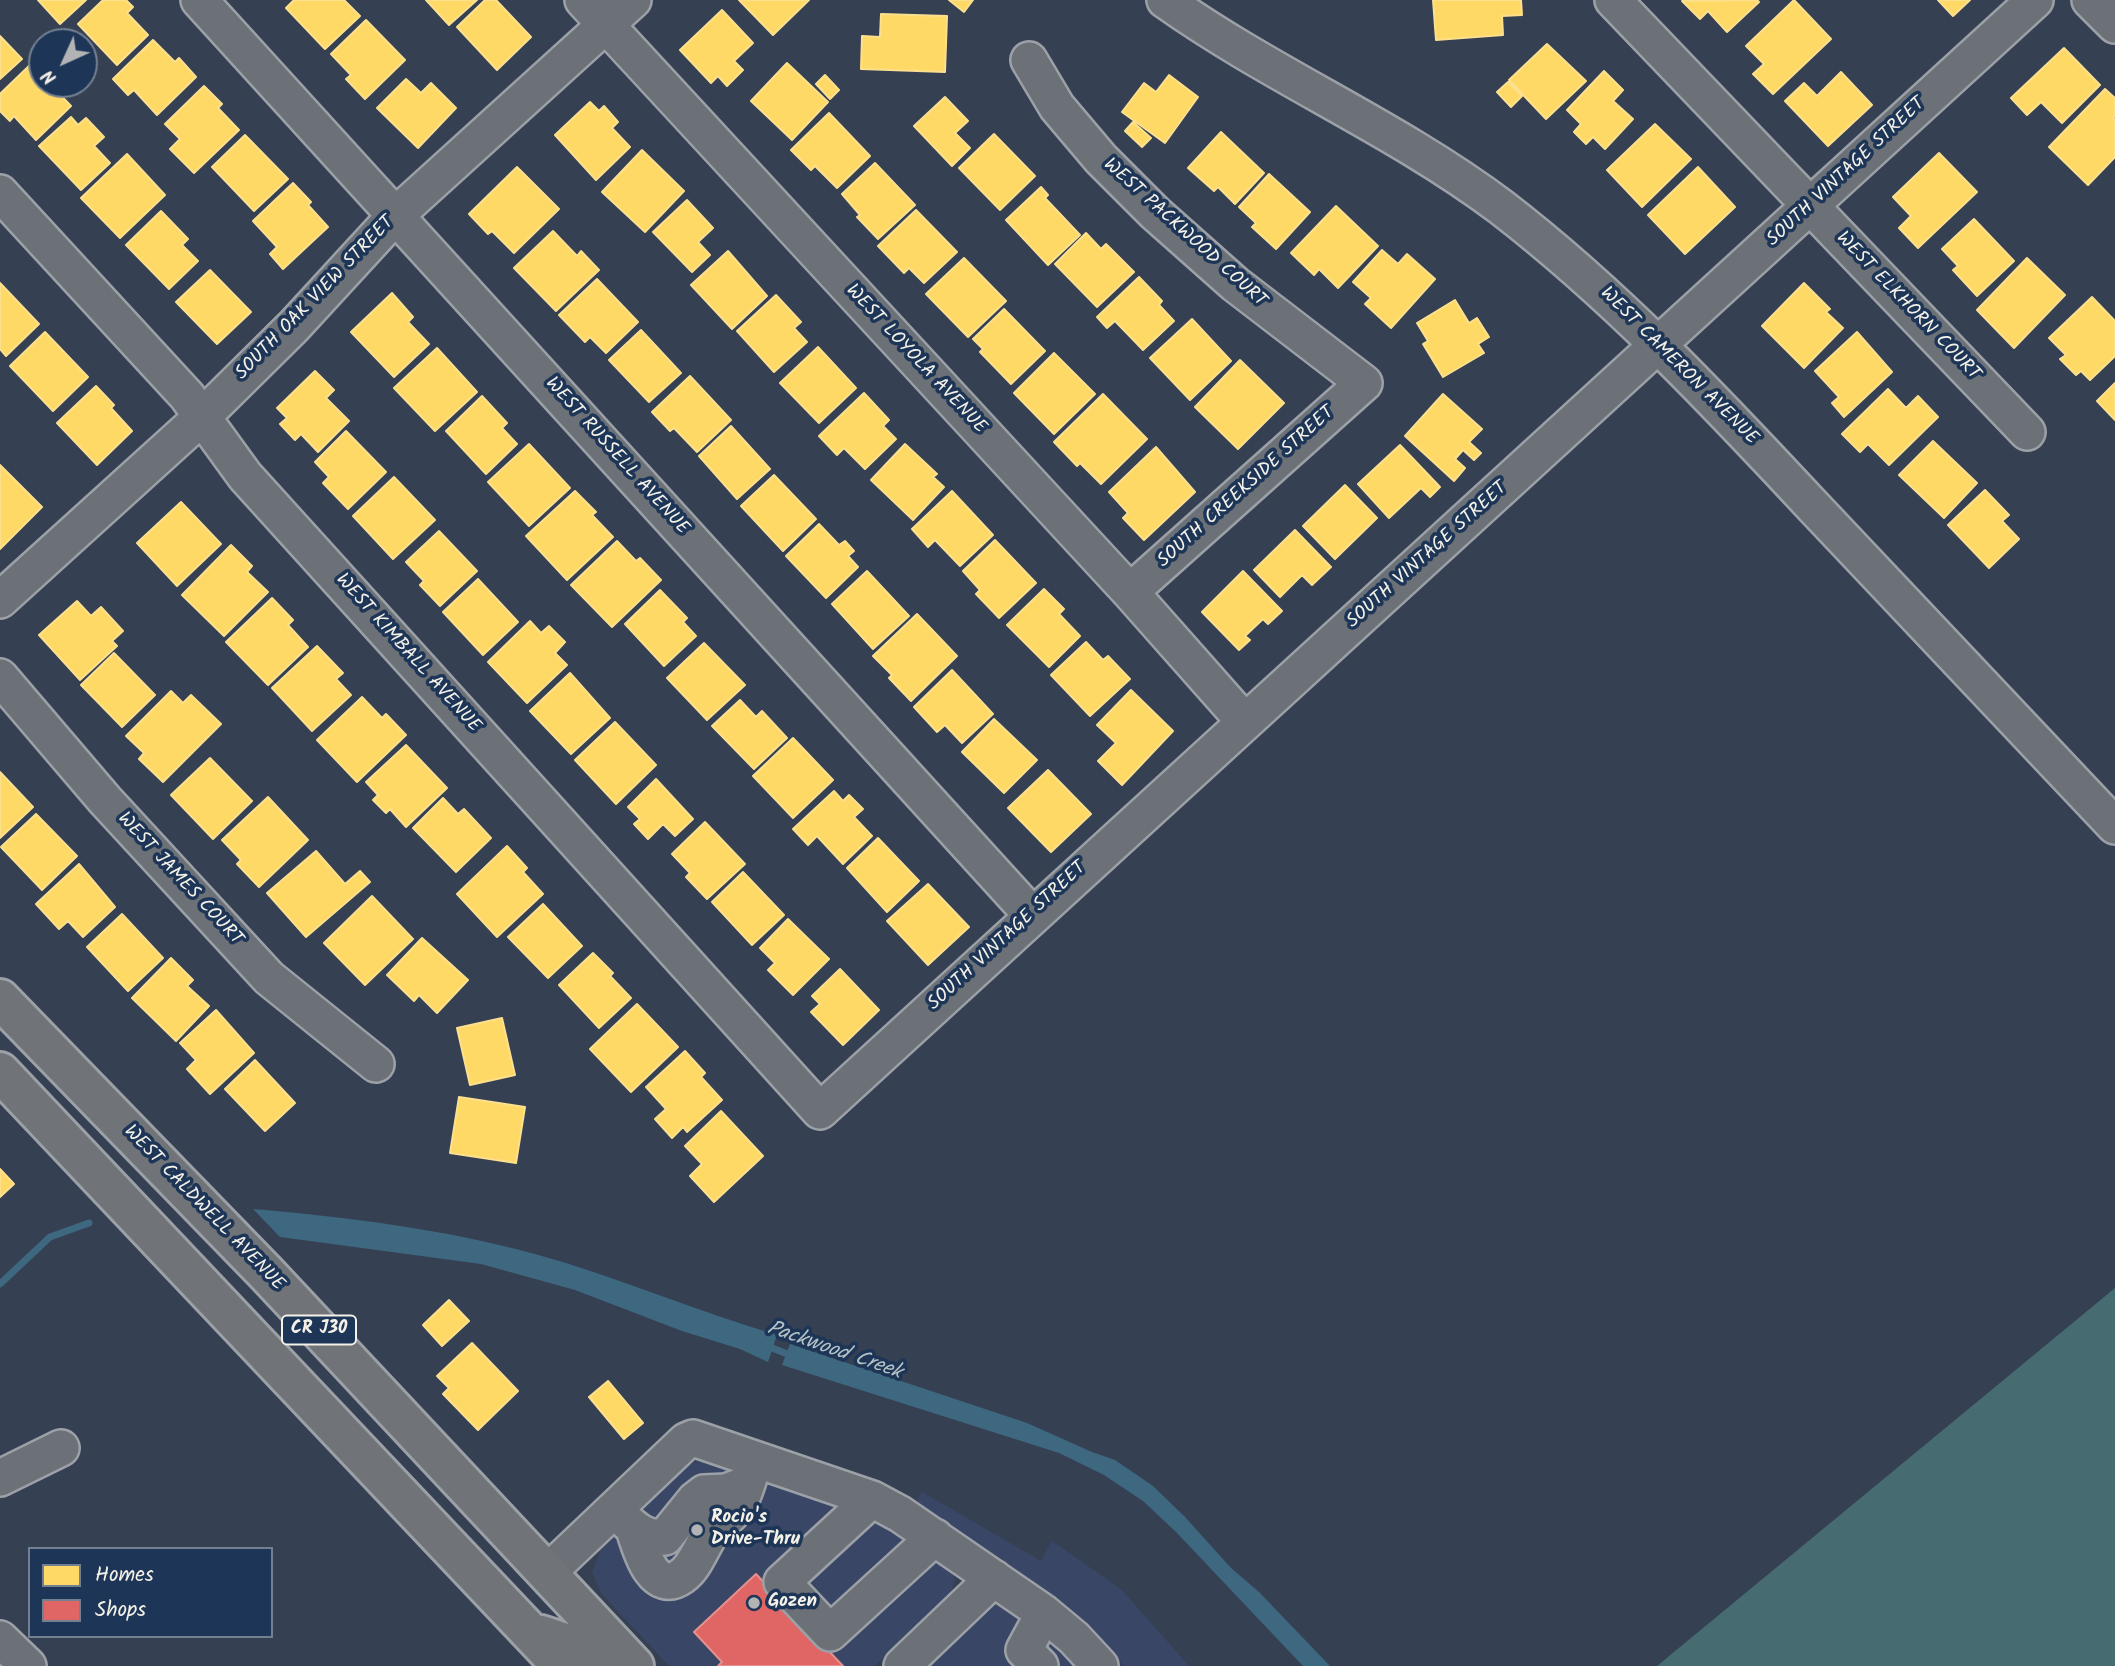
<!DOCTYPE html>
<html>
<head>
<meta charset="utf-8">
<style>
	body { margin:0 }
	#map { position:relative; width:2115px; height:1666px; overflow:hidden; background:#364053; font-family:Kalam,sans-serif }
	canvas { display:block }
	.legend { position:absolute; left:28px; top:1547px; width:245px; height:91px; box-sizing:border-box; background:#1d3557; border:2px solid #738091; margin:0; padding:9px 12px; list-style:none; font-size:21px; color:#f4f1e8 }
	.legend li { display:flex; align-items:center; gap:14px; height:35px }
	.legend b { width:35px; border:2px solid #738091 }
	.north { position:absolute; left:28px; top:28px; width:70px; height:70px; box-sizing:border-box; background:#1d3557; border:2px solid #738091; border-radius:50%; rotate:225deg; font-size:19px; font-weight:700; line-height:28px; text-align:center; color:#f4f1e8 }
	.north::after { content:''; display:block; margin:auto; width:24px; height:32px; background:#b2b3b4; clip-path:polygon(50% 0,100% 100%,50% 72%,0 100%) }
</style>
</head>
<body>
<div id="map">
<canvas width="2115" height="1666"></canvas>
<ul class="legend">
<li><b style="height:19px;background:#ffd966"></b>Homes</li>
<li><b style="height:19px;background:#e06666"></b>Shops</li>
</ul>
<div class="north">N</div>
</div>
<script>
const context = document.querySelector('canvas').getContext('2d');
context.lineJoin = 'round';
function paint(path, color) {
  context.fillStyle = color;
  context.fill(path, 'evenodd');
}
function stroke(path, color, width, dash) {
  context.strokeStyle = color;
  context.lineWidth = width;
  context.lineCap = dash ? 'butt' : 'round';
  context.setLineDash(dash || []);
  context.stroke(path);
}
function label(font, color, halo, rows, align = 'center') {
  context.font = font + ' Kalam,sans-serif';
  context.lineWidth = 7;
  context.setLineDash([]);
  context.textBaseline = 'middle';
  context.strokeStyle = halo;
  context.fillStyle = color;
  for (const [text, x, y, turn = 0] of rows) {
    context.save();
    context.translate(x, y);
    context.rotate((+turn || 0) * Math.PI / 180);
    context.textAlign = isNaN(turn) ? turn : align;
    if (halo) context.strokeText(text, 0, 0);
    context.fillText(text, 0, 0);
    context.restore();
  }
}
paint(new Path2D(`
	M710,1458L878,1520L947,1566L955,1579L950,1596L874,1666H669L601,1593L592,1572L600,1551L681,1467Z
	M922,1492L1041,1561L1052,1541L1121,1589L1189,1666H1124L1086,1623L1056,1597L914,1507Z
	M994,1604L1003,1606L1059,1647L1077,1666H930L985,1608Z`), '#394666');
paint(new Path2D(`
	M2115,1288V1666H1657Z`), '#466b71');
paint(new Path2D(`
	M253,1209C348,1217 443,1229 535,1254C618,1277 696,1311 777,1335L768,1362L740,1349L682,1331L575,1290L481,1264L280,1237Z
	M790,1344L1027,1423L1092,1452L1115,1460L1153,1486L1185,1517L1231,1568L1259,1592L1330,1666H1303L1176,1532L1143,1501L1104,1475L1059,1453L782,1365Z`), '#3e6780');
const homes = new Path2D(`
	M38,0H86L60,24Z
	M103,0H126L133,7L127,13L148,35L117,65L78,24Z
	M294,0H344L360,16L325,49L286,8Z
	M426,0H477L449,25Z
	M485,0H496L531,37L497,70L457,27Z
	M739,0H809L773,35Z
	M949,0H973L964,12Z
	M1433,0H1521L1522,15L1502,16L1503,35L1436,40Z
	M1757,0L1759,2L1727,32L1708,11L1700,19L1682,1Z
	M1794,0L1831,39L1773,94L1753,74L1764,64L1746,46Z
	M1938,0H1970L1953,16Z
	M722,10L753,43L734,61L743,70L727,86L718,76L711,83L680,50Z
	M881,14L947,16L945,72L861,69L862,36L880,37Z
	M366,20L405,60L365,99L346,79L351,75L331,54Z
	M0,36L22,59L0,79Z
	M153,40L175,62L179,58L196,77L157,115L134,90L128,95L113,79Z
	M1547,44L1586,81L1546,119L1509,80Z
	M2064,48L2100,85L2062,123L2041,102L2027,115L2011,98Z
	M787,63L828,102L792,140L751,101Z
	M31,64L42,76V84H50L71,106L36,140L14,116L10,121L0,111V94Z
	M1604,71L1623,90L1613,101L1633,119L1605,149L1593,137L1586,144L1574,132L1581,124L1567,110Z
	M1841,72L1872,105L1828,146L1785,101L1804,83L1817,96Z
	M825,75L839,90L830,99L816,84Z
	M1169,75L1198,97L1165,143L1122,112L1144,83L1156,92Z
	M406,79L421,93L431,83L456,108L418,148L377,108Z
	M1508,82L1522,96L1511,107L1497,92Z
	M204,86L222,104L218,108L239,130L194,173L170,149L180,139L165,124Z
	M2105,89L2115,98V116L2113,118L2115,120V157L2088,185L2049,147Z
	M945,97L968,121L955,133L970,148L952,166L914,126Z
	M590,102L599,111L604,106L618,122L612,128L630,147L596,180L555,135Z
	M829,113L870,156L837,188L815,166L811,170L791,150Z
	M71,117L78,125L86,118L104,137L94,146L110,163L81,190L39,146Z
	M1133,122L1151,138L1142,147L1125,131Z
	M1655,124L1691,159L1642,207L1607,170Z
	M1221,132L1264,173L1235,204L1218,187L1214,191L1188,168Z
	M994,134L1035,176L1000,210L959,168Z
	M245,135L288,179L254,211L212,167Z
	M642,150L684,191L645,232L602,192Z
	M1939,153L1977,192L1918,248L1899,228L1911,216L1893,197Z
	M127,154L165,195L120,238L81,198Z
	M875,163L915,205L878,239L857,217L860,215L842,194Z
	M517,167L559,209L514,253L492,231L488,234L469,214Z
	M1698,167L1735,207L1685,254L1648,215Z
	M1269,174L1310,212L1276,249L1252,227L1256,223L1239,207Z
	M293,183L311,202L308,205L328,227L283,269L270,254L277,247L253,221Z
	M1041,187L1048,195L1045,198L1080,235L1048,265L1006,220Z
	M687,200L713,228L698,242L710,255L692,272L653,232Z
	M1336,206L1378,246L1338,288L1319,269L1314,275L1291,253Z
	M916,210L957,252L924,283L909,268L904,273L878,246Z
	M161,211L188,239L182,245L198,261L169,289L126,245Z
	M1974,219L2014,261L1977,296L1953,270L1958,266L1942,249Z
	M553,231L577,256L581,251L599,270L556,311L514,268Z
	M1086,233L1101,249L1106,244L1134,272L1097,307L1055,264Z
	M1382,250L1398,264L1407,254L1435,279L1391,328L1365,304L1371,298L1353,282Z
	M728,251L767,296L732,329L691,285Z
	M964,258L1006,301L968,337L926,294Z
	M2027,258L2065,295L2014,348L1977,310Z
	M210,270L251,312L217,344L176,302Z
	M1139,277L1162,301L1159,305L1174,321L1143,350L1115,321L1107,328L1097,317Z
	M597,279L638,322L606,353L590,337L585,342L559,315Z
	M0,283L39,324L6,356L0,349Z
	M1804,283L1830,309L1826,312L1843,328L1804,368L1762,326Z
	M392,293L413,317L408,322L429,344L394,377L351,332Z
	M776,295L801,322L794,328L807,342L774,372L737,331Z
	M2092,297L2115,321V356L2090,380L2081,371L2076,375L2060,359L2066,355L2049,338Z
	M1455,300L1469,323L1477,318L1489,337L1478,344L1484,353L1443,377L1423,344L1428,341L1417,323Z
	M1004,309L1045,351L1011,384L980,352L983,349L973,339Z
	M1192,319L1231,361L1190,400L1150,358Z
	M641,330L681,373L649,402L609,360Z
	M45,332L88,377L53,411L10,366Z
	M1857,332L1892,372L1844,417L1832,403L1839,397L1815,371Z
	M818,347L856,388L819,423L780,383Z
	M437,348L477,392L435,431L394,388Z
	M1054,353L1095,394L1054,434L1014,393Z
	M1240,360L1284,403L1238,449L1195,407Z
	M315,371L334,390L326,398L349,421L318,452L301,434L295,440L280,424L287,418L277,408Z
	M690,376L731,420L697,452L674,428L670,431L652,412Z
	M2115,383V420L2097,401Z
	M96,386L114,405L111,408L132,431L97,465L57,423Z
	M1888,389L1906,408L1918,396L1938,417L1889,465L1868,444L1860,452L1842,434Z
	M864,393L889,420L883,426L896,439L865,469L844,448L837,455L819,436Z
	M1103,394L1147,439L1101,484L1080,463L1077,466L1054,442Z
	M1443,394L1482,429L1469,442L1481,453L1474,460L1463,450L1455,459L1465,468L1454,481L1405,436Z
	M482,396L507,423L502,428L517,444L486,474L446,431Z
	M731,426L770,469L737,499L699,456Z
	M346,431L386,472L348,509L323,483L329,477L315,462Z
	M1933,441L1977,483L1944,518L1899,475Z
	M529,444L570,488L529,526L488,482Z
	M905,444L937,474L933,477L944,487L913,520L871,480Z
	M1400,445L1440,487L1430,497L1421,488L1389,518L1358,484Z
	M1156,447L1195,492L1144,540L1123,518L1128,513L1109,492Z
	M0,465L42,507L0,549Z
	M774,475L816,519L783,551L741,506Z
	M394,477L435,520L393,559L353,516Z
	M1345,485L1377,518L1335,559L1303,526Z
	M1985,490L2009,515L2002,521L2019,539L1989,568L1948,525Z
	M575,491L596,512L592,515L613,537L567,580L526,536Z
	M952,491L993,535L960,566L935,540L928,547L912,529Z
	M181,502L221,544L177,586L137,543Z
	M819,524L839,545L845,541L854,551L848,556L858,567L826,598L786,556Z
	M1295,530L1331,567L1312,585L1302,575L1280,597L1254,570Z
	M439,531L477,571L440,606L420,585L424,581L406,562Z
	M995,540L1036,583L999,618L976,594L980,590L963,571Z
	M617,541L636,561L640,558L661,580L612,627L571,585Z
	M231,545L252,566L247,572L268,592L224,636L182,595Z
	M867,571L909,616L873,649L832,604Z
	M1243,571L1282,611L1268,624L1263,619L1245,636L1250,640L1239,650L1202,612Z
	M478,579L518,622L483,655L443,612Z
	M1044,589L1064,609L1059,614L1080,636L1049,667L1007,625Z
	M660,590L687,618L683,622L696,636L664,666L625,624Z
	M272,598L293,620L288,625L308,647L268,685L226,642Z
	M77,601L91,616L101,607L123,631L112,641L117,646L80,680L39,635Z
	M917,614L957,656L911,701L889,678L892,675L873,656Z
	M530,621L541,633L549,626L565,642L555,653L567,665L527,703L488,662Z
	M1086,642L1103,660L1108,656L1130,679L1090,716L1051,675Z
	M704,643L745,685L707,720L667,678Z
	M317,646L343,673L336,679L351,695L312,731L272,688Z
	M114,653L155,695L122,727L81,685Z
	M952,670L993,714L962,743L945,725L937,732L914,707Z
	M570,673L610,718L571,754L530,711Z
	M1131,690L1173,731L1122,785L1098,761L1116,743L1097,725Z
	M171,691L183,703L191,695L221,724L163,782L139,759L144,753L126,736Z
	M362,697L382,718L386,714L406,735L357,782L317,740Z
	M740,700L756,717L762,711L787,738L754,769L712,726Z
	M994,719L1037,760L1004,793L962,752Z
	M615,722L656,765L616,804L575,760Z
	M793,738L833,780L793,818L753,776Z
	M406,745L447,788L406,827L390,809L386,813L373,800L378,795L366,782Z
	M210,758L252,801L213,839L171,795Z
	M1048,770L1091,814L1051,852L1008,808Z
	M0,772L33,807L0,838Z
	M656,779L693,819L675,836L663,824L648,839L634,824L640,819L628,807Z
	M834,791L843,801L849,795L863,809L854,817L872,836L843,864L817,836L808,845L793,829Z
	M268,797L308,840L259,887L237,864L241,860L222,840Z
	M443,798L458,814L464,809L491,838L456,872L413,828Z
	M36,814L77,856L42,890L1,847Z
	M705,822L745,864L707,899L686,877L690,873L672,854Z
	M878,838L919,881L887,912L847,868Z
	M507,846L527,868L523,872L543,894L497,937L457,894Z
	M316,851L345,884L360,871L370,882L306,937L267,893Z
	M79,864L115,907L83,937L68,921L59,929L36,904Z
	M743,872L784,915L752,945L712,902Z
	M928,884L969,927L928,965L887,921Z
	M372,896L413,939L365,985L324,943Z
	M543,904L582,946L548,978L508,937Z
	M122,914L163,958L128,991L87,947Z
	M788,919L829,959L793,995L768,970L775,963L760,948Z
	M422,938L468,980L437,1013L419,995L414,1001L387,975Z
	M593,953L613,973L610,976L631,998L599,1028L559,985Z
	M171,958L193,980L187,986L209,1006L176,1041L132,998Z
	M840,969L879,1010L843,1045L811,1012L820,1004L812,996Z
	M637,1004L678,1047L631,1092L590,1049Z
	M216,1010L254,1053L210,1094L187,1069L196,1060L180,1043Z
	M502,1018L515,1075L470,1085L457,1028Z
	M685,1051L705,1073L701,1077L722,1100L687,1132L683,1127L672,1138L655,1119L666,1109L646,1087Z
	M255,1060L295,1103L265,1131L225,1089Z
	M459,1097L525,1107L516,1163L450,1153Z
	M721,1111L763,1156L714,1202L690,1176L702,1164L685,1146Z
	M0,1169L14,1184L0,1197Z
	M449,1300L469,1321L442,1346L423,1325Z
	M472,1343L518,1391L478,1430L443,1394L449,1388L437,1376Z
	M608,1381L643,1423L624,1439L589,1397Z`);
paint(homes, '#ffd966');
stroke(homes, '#fce08d', 2);
const shops = new Path2D(`
	M756,1574L843,1666H718L722,1662L694,1632Z`);
paint(shops, '#e06666');
stroke(shops, '#e6908d', 2);
stroke(new Path2D(`
	M0,1284L50,1237L89,1223
	M767,1346L795,1357`), '#3e6780', 7);
const minor = new Path2D(`
	M199,0L1032,915
	M583,0L1130,592L1245,722
	M1165,0C1272,76 1396,128 1501,207C1614,294 1712,398 1809,502C1911,610 2013,718 2115,826
	M1613,0L2027,432
	M2090,0L2115,25
	M1029,60L1057,107L1101,159L1155,213L1235,284L1364,383L1130,592
	M0,193L187,396L245,476L820,1111C1223,738 1631,371 2035,0
	M0,600L203,416L294,326L396,215L633,0
	M0,677L105,800L269,978L376,1064
	M0,1478L61,1448
	M872,1499L782,1582L830,1633L935,1537
	M621,1516C634,1529 646,1540 665,1537L695,1500L704,1493L726,1492L745,1485
	M634,1529C640,1548 653,1597 682,1576C694,1568 701,1548 709,1536C716,1526 727,1519 735,1509C745,1496 749,1475 755,1460
	M547,1573L686,1441L693,1438L872,1499L900,1514L1044,1613L1074,1638L1100,1666
	M0,1639L28,1666
	M902,1666L994,1578
	M1040,1666L1024,1650L1044,1613`);
const major = new Path2D(`
	M0,999L267,1274L634,1666
	M0,1072L562,1666
	M541,1635L577,1647L595,1666`);
stroke(minor, '#9ca0a7', 40);
stroke(major, '#9ca0a7', 44);
stroke(minor, '#6c7077', 35);
stroke(major, '#707478', 38);
for (const [x, y, r, color] of [
	[697,1530,7,"#b2b3b4"],
	[754,1603,7,"#b2b3b4"]
]) {
  const dot = new Path2D();
  dot.arc(x, y, r, 0, 2 * Math.PI);
  context.fillStyle = color;
  context.fill(dot);
  stroke(dot, '#1d3557', 2.5);
}
for (const [x, y, w] of [
	[319,1330,74]
]) {
  const box = new Path2D();
  box.roundRect(x - w / 2, y - 14.5, w, 29, 5);
  context.fillStyle = '#1d3557';
  context.fill(box);
  stroke(box, '#f4f1e8', 2);
}
label('bold 18px', '#f4f1e8', null, [
	["CR J30",319,1330]
]);
label('19px', '#f4f1e8', '#1d3557', [
	["SOUTH VINTAGE STREET",1847,173,-43],
	["WEST PACKWOOD COURT",1184,234,42],
	["SOUTH OAK VIEW STREET",316,299,-46],
	["WEST ELKHORN COURT",1907,307,46],
	["WEST LOYOLA AVENUE",915,360,47],
	["WEST CAMERON AVENUE",1678,367,45],
	["WEST RUSSELL AVENUE",616,457,48],
	["SOUTH CREEKSIDE STREET",1247,488,-42],
	["SOUTH VINTAGE STREET",1428,556,-42],
	["WEST KIMBALL AVENUE",407,654,48],
	["WEST JAMES COURT",179,880,47],
	["SOUTH VINTAGE STREET",1008,937,-43],
	["WEST CALDWELL AVENUE",203,1209,46]
]);
label('bold 19px', '#f4f1e8', '#1d3557', [
	["Rocio's",711,1519],
	["Drive-Thru",711,1541],
	["Gozen",768,1603]
], 'left');
label('italic 21px', '#b5c2c5', '#1d3557', [
	["Packwood Creek",834,1352,19]
]);
</script>
</body>
</html>
